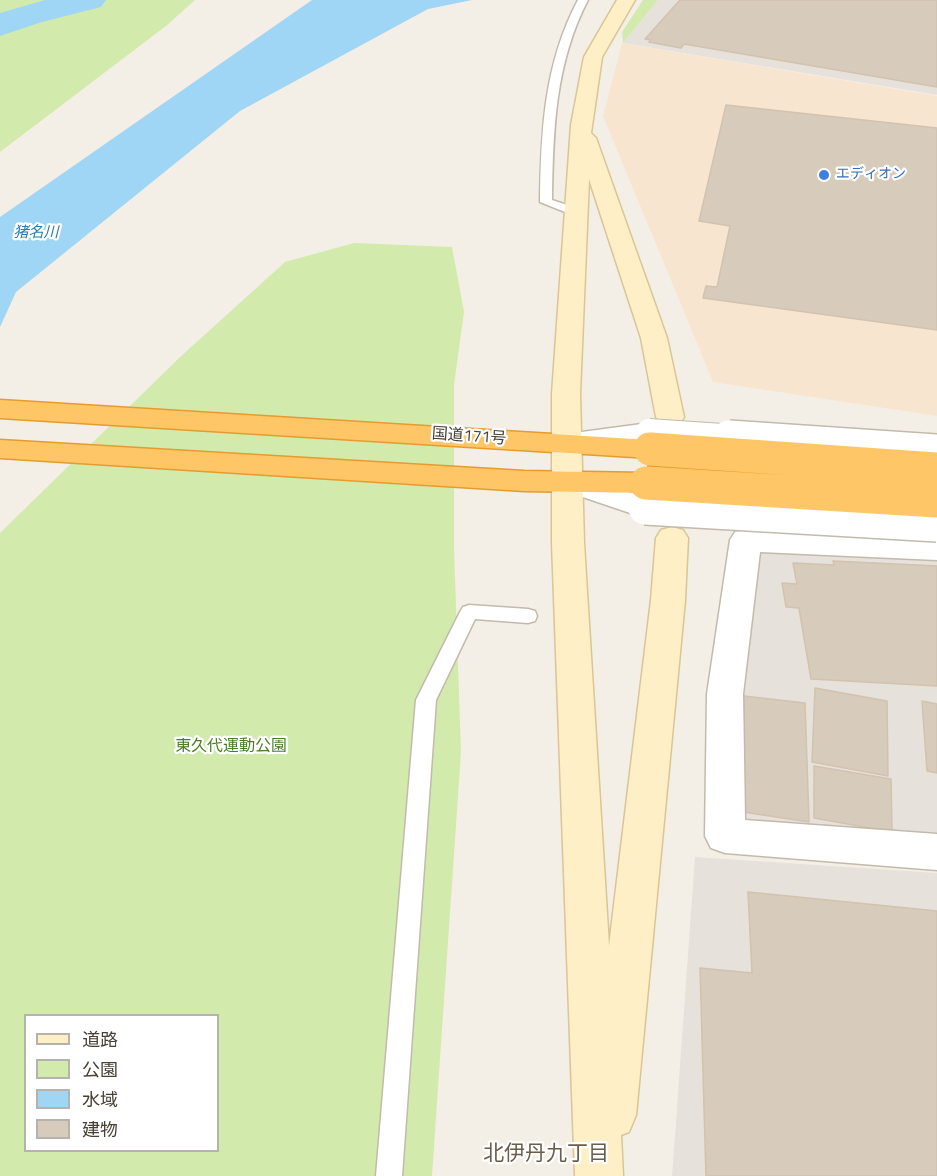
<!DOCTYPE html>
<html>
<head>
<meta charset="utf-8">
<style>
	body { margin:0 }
	#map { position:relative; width:937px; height:1176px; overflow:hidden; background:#f4efe6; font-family:"Titillium Web","Noto Sans JP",sans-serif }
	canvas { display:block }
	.legend { position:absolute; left:24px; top:1014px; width:195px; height:138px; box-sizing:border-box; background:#fff; border:2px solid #b6b3ae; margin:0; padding:8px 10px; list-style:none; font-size:18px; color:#484035 }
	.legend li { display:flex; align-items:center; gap:12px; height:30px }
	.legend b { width:30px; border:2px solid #b6b3ae }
</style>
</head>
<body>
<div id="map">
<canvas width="937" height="1176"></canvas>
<ul class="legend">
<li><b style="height:8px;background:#ffefc6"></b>道路</li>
<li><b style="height:16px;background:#d2ebac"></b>公園</li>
<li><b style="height:16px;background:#9fd5f5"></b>水域</li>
<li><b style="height:16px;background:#d7cbbb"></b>建物</li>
</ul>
</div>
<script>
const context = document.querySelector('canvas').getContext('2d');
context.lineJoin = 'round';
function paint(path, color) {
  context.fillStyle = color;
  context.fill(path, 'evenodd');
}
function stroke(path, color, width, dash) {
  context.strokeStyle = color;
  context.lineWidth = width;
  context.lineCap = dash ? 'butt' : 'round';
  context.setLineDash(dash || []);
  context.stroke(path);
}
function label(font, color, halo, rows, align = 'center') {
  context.font = font + ' "Titillium Web","Noto Sans JP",sans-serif';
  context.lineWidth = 4.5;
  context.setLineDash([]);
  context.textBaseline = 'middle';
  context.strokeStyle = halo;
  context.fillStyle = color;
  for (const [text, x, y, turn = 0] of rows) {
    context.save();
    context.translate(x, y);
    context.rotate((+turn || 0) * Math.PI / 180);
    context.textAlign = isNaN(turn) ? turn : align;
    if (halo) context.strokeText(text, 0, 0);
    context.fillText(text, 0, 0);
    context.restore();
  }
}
paint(new Path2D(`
	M622,43L937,96V416L713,382L603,116Z`), '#f8e5d0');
paint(new Path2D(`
	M658,0H937V95L623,43Z
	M759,551L937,558V842L754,832L733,811L738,664Z
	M695,857L937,873V1176H672Z`), '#e6e1db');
paint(new Path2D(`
	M0,0H195L166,26L0,152Z
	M643,0H658L623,43L622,32Z
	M354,243L452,247L464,312L454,385V548L461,752L432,1176H0V533L179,358L285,262ZM26,1016H218V1150H26Z`), '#d2ebac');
paint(new Path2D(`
	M312,0H472L428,9L240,111L16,292L0,327V217Z`), '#9fd5f5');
paint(new Path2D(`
	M45,0H106L101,7L42,22L0,36V13Z`), '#9fd5f5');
const building = new Path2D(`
	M680,0H937V87L684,44L681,48L649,42L651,40L645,39Z
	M726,105L937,128V330L703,298L706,286L717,287L730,226L699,221Z
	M833,561L937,566V686L811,679L799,608L786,607L782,583L797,584L793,563L834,565Z
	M815,688L887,701L888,776L812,762Z
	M744,696L805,703L809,822L743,812Z
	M922,701L937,704V773L927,771Z
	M814,766L891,779L892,832L814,818Z
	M748,892L937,911V1176H706L700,968L752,973Z`);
paint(building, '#d7cbbb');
stroke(building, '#d2c2ae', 1.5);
const lane = new Path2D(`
	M578,0H588C555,63 553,130 552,200L579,209L581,212L575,216L540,202C541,131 544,64 578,0Z
	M469,605L528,609L535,611L537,616L535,621L528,623L475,619L436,700L402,1176H376L416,700L460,612L463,607Z`);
const street = new Path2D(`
	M649,423L659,426L663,432L659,438L567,452L557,450L552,443L557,436L567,434Z
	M567,471L656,501L660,508L656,515L645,518L556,488L552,481L556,474Z
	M746,529L937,538V560L760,552L743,694L745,820L937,834V870L725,853L711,848L705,836L707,694L730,540L735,532Z`);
const secondary = new Path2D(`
	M617,0H635L602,57L591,133L596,138L667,338L684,417L680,423L670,426L660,423L656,417L641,338L589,179L580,394L584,543L609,946L651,600L656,538L661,530L672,527L683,530L688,538L685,600L636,1115L629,1132L621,1135L623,1176H575L552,543V394L571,125L584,57Z`);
const highway = new Path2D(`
	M0,400L650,440L660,442L665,449L660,456L650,458L0,418Z
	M0,440L524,471L646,473L657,476L661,483L657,490L646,493L524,491L0,458Z`);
stroke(lane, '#c3baab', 3);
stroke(street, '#c3baab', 3);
stroke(secondary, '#dac595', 3);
stroke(highway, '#e79b2d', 3);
paint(lane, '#fff');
paint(street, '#fff');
paint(secondary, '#ffefc6');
paint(highway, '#ffc667');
const streetBridgeFar1 = new Path2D(`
	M649,432L752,439`);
const streetBridge = new Path2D(`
	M729,437L937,451
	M645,508L937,525`);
const highwayBridge = new Path2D(`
	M650,449L937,469
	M646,483L937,501`);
stroke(streetBridgeFar1, '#c3baab', 28, []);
stroke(streetBridge, '#c3baab', 36, []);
stroke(highwayBridge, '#e79b2d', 36, []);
stroke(streetBridgeFar1, '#fff', 26);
stroke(streetBridge, '#fff', 33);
stroke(highwayBridge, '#ffc667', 33);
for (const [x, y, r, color] of [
	[824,175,6,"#3f7fe0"]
]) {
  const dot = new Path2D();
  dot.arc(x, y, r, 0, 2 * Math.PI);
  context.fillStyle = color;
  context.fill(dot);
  stroke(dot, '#fff', 2);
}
label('14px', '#366cbe', '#fff', [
	["エディオン",836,175]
], 'left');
label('italic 15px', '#267db2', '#fff', [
	["猪名川",36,233]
]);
label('16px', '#484035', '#fff', [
	["国道171号",469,437,4]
]);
label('16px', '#4a7e24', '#fff', [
	["東久代運動公園",231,747]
]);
label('21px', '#6b5d4b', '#fff', [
	["北伊丹九丁目",546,1155]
]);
</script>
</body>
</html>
